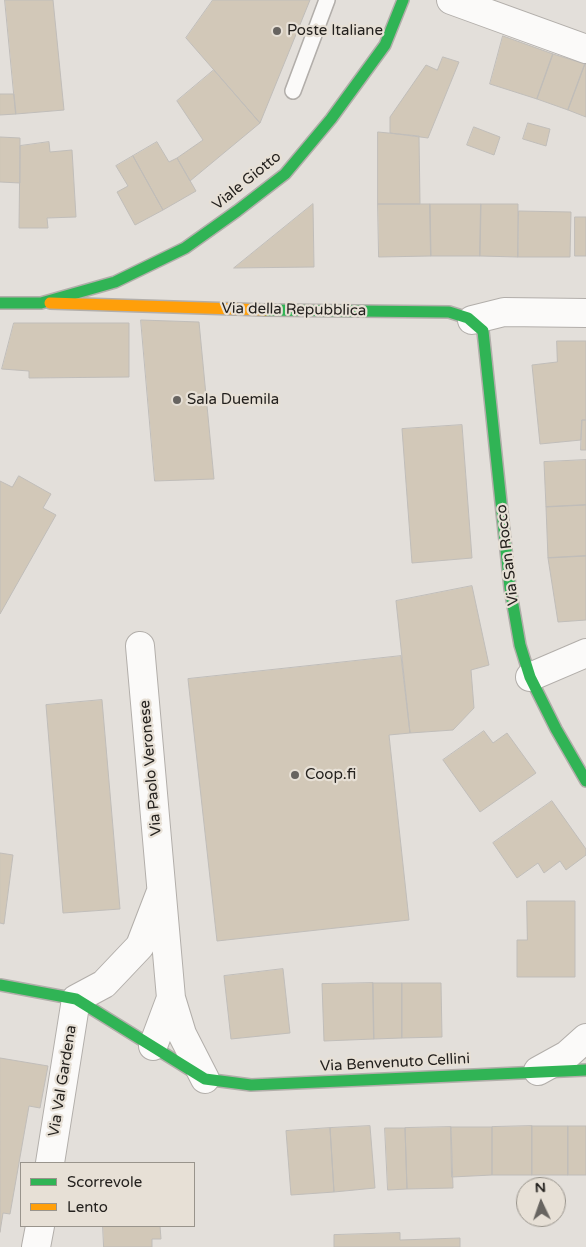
<!DOCTYPE html>
<html>
<head>
<meta charset="utf-8">
<style>
	body { margin:0 }
	#map { position:relative; width:586px; height:1247px; overflow:hidden; background:#e3dfda; font-family:"Varela Round",sans-serif }
	canvas { display:block }
	.legend { position:absolute; left:20px; top:1162px; width:175px; height:65px; box-sizing:border-box; background:#e7e0d6; border:1px solid #99948c; margin:0; padding:6px 9px; list-style:none; font-size:15px; color:#24211e }
	.legend li { display:flex; align-items:center; gap:10px; height:25px }
	.legend b { width:25px; border:1px solid #99948c }
	.north { position:absolute; left:516px; top:1177px; width:50px; height:50px; box-sizing:border-box; background:#e7e0d6; border:1px solid #99948c; border-radius:50%; rotate:357deg; font-size:14px; font-weight:700; line-height:20px; text-align:center; color:#24211e }
	.north::after { content:''; display:block; margin:auto; width:18px; height:22px; background:#676460; clip-path:polygon(50% 0,100% 100%,50% 72%,0 100%) }
</style>
</head>
<body>
<div id="map">
<canvas width="586" height="1247"></canvas>
<ul class="legend">
<li><b style="height:6px;background:#30b455"></b>Scorrevole</li>
<li><b style="height:6px;background:#ff9f0a"></b>Lento</li>
</ul>
<div class="north">N</div>
</div>
<script>
const context = document.querySelector('canvas').getContext('2d');
context.lineJoin = 'round';
function paint(path, color) {
  context.fillStyle = color;
  context.fill(path, 'evenodd');
}
function stroke(path, color, width, dash) {
  context.strokeStyle = color;
  context.lineWidth = width;
  context.lineCap = dash ? 'butt' : 'round';
  context.setLineDash(dash || []);
  context.stroke(path);
}
function label(font, color, halo, rows, align = 'center') {
  context.font = font + ' "Varela Round",sans-serif';
  context.lineWidth = 4.5;
  context.setLineDash([]);
  context.textBaseline = 'middle';
  context.strokeStyle = halo;
  context.fillStyle = color;
  for (const [text, x, y, turn = 0] of rows) {
    context.save();
    context.translate(x, y);
    context.rotate((+turn || 0) * Math.PI / 180);
    context.textAlign = isNaN(turn) ? turn : align;
    if (halo) context.strokeText(text, 0, 0);
    context.fillText(text, 0, 0);
    context.restore();
  }
}
const building = new Path2D(`
	M5,0H53L64,110L16,114Z
	M213,0H310L260,123L186,38Z
	M503,36L553,54L537,99L490,84Z
	M553,54L585,64L568,110L537,99Z
	M443,57L459,62L428,138L390,133V117L426,65L437,70Z
	M585,64L586,65V117L568,110Z
	M214,70L260,123L190,181L177,158L203,140L177,101Z
	M0,94H14L16,114L0,115Z
	M528,123L550,129L546,146L523,139Z
	M474,127L500,137L494,155L467,145Z
	M378,132L419,136L420,204H378Z
	M0,137L20,138V183L0,182Z
	M49,142L50,152L72,150L76,217L47,218L48,228H19L20,146Z
	M157,142L169,162L177,158L196,191L163,210L133,156Z
	M133,156L163,210L135,225L117,192L128,186L116,166Z
	M313,204L314,267L234,268Z
	M378,204H430L431,256L379,257Z
	M430,204H481L480,256H431Z
	M481,204H518V257L480,256Z
	M519,211L571,212L570,257H518Z
	M575,217H586V256H575Z
	M141,320L199,322L214,479L155,481Z
	M14,323H129V377L29,378V371L2,369Z
	M557,341H586V420H582L581,440L540,444L532,365L557,362Z
	M582,420H586V450H581Z
	M462,425L472,558L412,563L402,429Z
	M586,460V505L546,507L544,462Z
	M19,476L51,494L43,508L56,515L0,614V481L12,487Z
	M586,505V556L548,558L546,507Z
	M586,556V620L558,622L548,558Z
	M472,586L489,665L471,670L474,708L453,730L410,733L396,601Z
	M401,656L410,733L389,735L409,920L217,941L188,679Z
	M102,700L120,909L63,913L46,705Z
	M484,731L493,743L507,733L536,773L480,812L443,760Z
	M552,801L586,849V855L566,870L560,861L544,873L538,863L517,878L493,843Z
	M0,853L13,855L4,924L0,923Z
	M527,901H575V977H517V940H527Z
	M283,969L290,1033L231,1039L224,976Z
	M373,983H402V1038L374,1039Z
	M373,983L374,1039L324,1041L322,984Z
	M402,983H441L442,1037L402,1038Z
	M0,1058L48,1066L40,1108L29,1106L10,1214L3,1213L0,1232Z
	M370,1126L375,1188L334,1192L330,1128Z
	M532,1126H568V1175H532Z
	M532,1126V1175H492V1127Z
	M568,1126H586V1175H568Z
	M451,1127L453,1188L407,1189L405,1128Z
	M451,1127H492V1175L452,1177Z
	M330,1128L334,1192L291,1195L286,1131Z
	M385,1128H405L407,1189L388,1190Z
	M103,1226H160L161,1239H152V1247H104Z
	M400,1233V1240L460,1238V1247H334V1235Z`);
paint(building, '#d2c8b8');
stroke(building, '#c0bdb9', 1);
const lane = new Path2D(`
	M293,91L327,0`);
const street = new Path2D(`
	M451,0L586,49
	M472,320L504,312L586,313
	M140,646L171,998L182,1034L205,1079
	M530,677L586,653
	M153,1046L171,998
	M538,1071L567,1055L586,1038
	M50,1163L76,999L104,984L140,946L160,894
	M36,1247L40,1226`);
const fast = new Path2D(`
	M0,303H41L115,282L185,248L237,211L285,174L331,119L385,45L403,0
	M266,310L449,312L468,318L483,331L510,588L520,645L530,677L556,729L586,781
	M0,985L76,999L205,1079L251,1085L586,1070`);
const slow = new Path2D(`
	M50,303L266,310`);
stroke(lane, '#b2aeaa', 18);
stroke(street, '#b2aeaa', 30);
stroke(fast, '#b2aeaa', 14);
stroke(slow, '#b2aeaa', 14);
stroke(lane, '#fbfaf9', 15);
stroke(street, '#fbfaf9', 28);
stroke(fast, '#30b455', 11);
stroke(slow, '#ff9f0a', 11);
for (const [x, y, r, color] of [
	[277,31,5,"#676460"],
	[177,400,5,"#676460"],
	[295,775,5,"#676460"]
]) {
  const dot = new Path2D();
  dot.arc(x, y, r, 0, 2 * Math.PI);
  context.fillStyle = color;
  context.fill(dot);
  stroke(dot, '#e7e0d6', 2);
}
label('15px', '#24211e', '#e7e0d6', [
	["Poste Italiane",287,31],
	["Sala Duemila",187,400],
	["Coop.fi",305,775]
], 'left');
label('15px', '#24211e', '#e7e0d6', [
	["Viale Giotto",247,181,-39],
	["Via della Repubblica",294,310,1],
	["Via San Rocco",508,555,-97],
	["Via Paolo Veronese",151,768,-95],
	["Via Benvenuto Cellini",395,1063,-3],
	["Via Val Gardena",63,1081,-81]
]);
</script>
</body>
</html>
